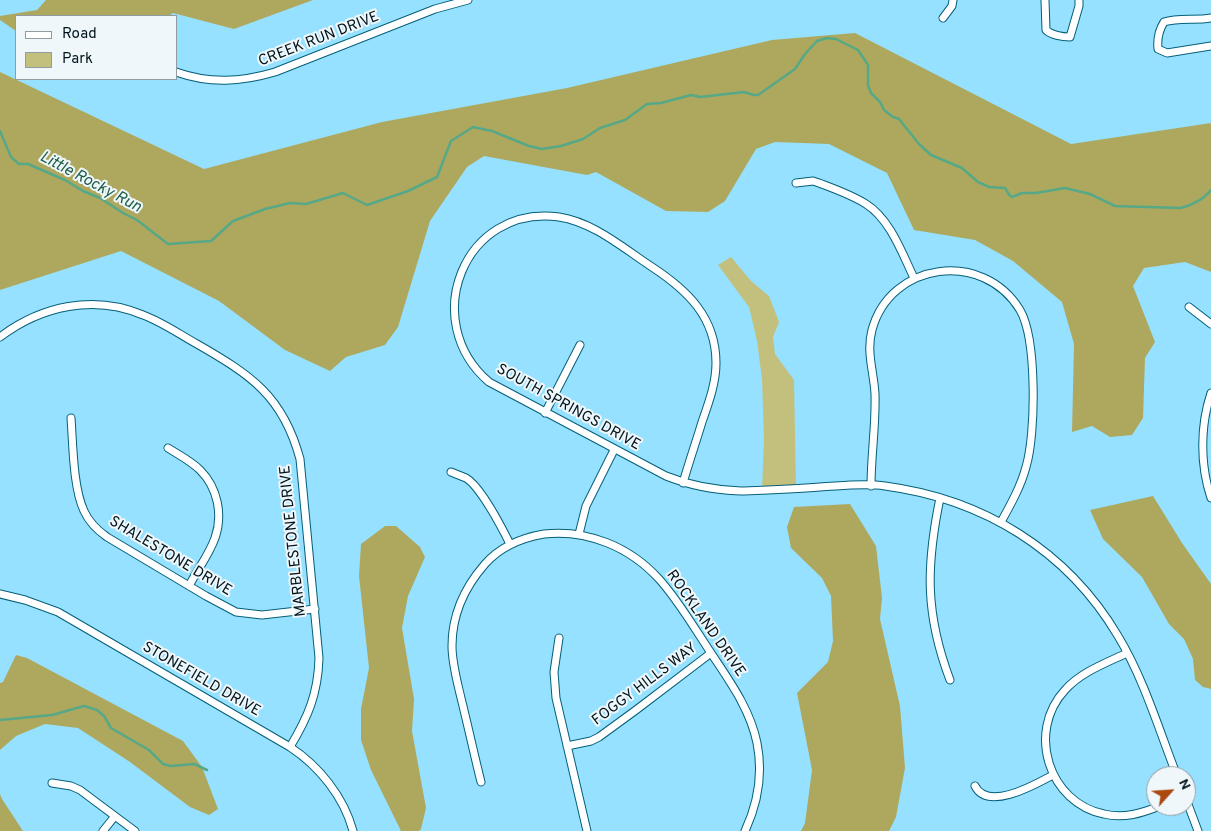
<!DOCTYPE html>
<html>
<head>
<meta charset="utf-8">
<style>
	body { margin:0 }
	#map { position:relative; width:1211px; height:831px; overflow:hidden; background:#96e1ff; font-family:Overpass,sans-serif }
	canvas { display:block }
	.legend { position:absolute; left:15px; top:15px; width:162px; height:65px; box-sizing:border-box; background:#eff7fb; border:1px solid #909ca1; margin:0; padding:6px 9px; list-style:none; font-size:15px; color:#01141b }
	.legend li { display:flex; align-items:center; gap:10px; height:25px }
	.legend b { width:25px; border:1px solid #909ca1 }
	.north { position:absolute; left:1146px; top:766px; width:50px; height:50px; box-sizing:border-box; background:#eff7fb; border:1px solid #909ca1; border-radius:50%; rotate:64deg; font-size:14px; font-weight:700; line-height:20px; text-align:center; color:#01141b }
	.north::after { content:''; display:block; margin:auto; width:18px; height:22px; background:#ab490f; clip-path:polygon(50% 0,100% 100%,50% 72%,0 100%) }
</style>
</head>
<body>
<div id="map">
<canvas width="1211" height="831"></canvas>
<ul class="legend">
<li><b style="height:6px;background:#fff"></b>Road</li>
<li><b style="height:14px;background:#c3bf7d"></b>Park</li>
</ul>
<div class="north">N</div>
</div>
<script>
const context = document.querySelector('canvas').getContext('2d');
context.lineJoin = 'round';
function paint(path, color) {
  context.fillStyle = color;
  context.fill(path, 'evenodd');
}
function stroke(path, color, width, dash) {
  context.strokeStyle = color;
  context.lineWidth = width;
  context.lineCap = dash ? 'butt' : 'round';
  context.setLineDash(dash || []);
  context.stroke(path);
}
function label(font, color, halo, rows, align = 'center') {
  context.font = font + ' Overpass,sans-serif';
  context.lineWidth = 4;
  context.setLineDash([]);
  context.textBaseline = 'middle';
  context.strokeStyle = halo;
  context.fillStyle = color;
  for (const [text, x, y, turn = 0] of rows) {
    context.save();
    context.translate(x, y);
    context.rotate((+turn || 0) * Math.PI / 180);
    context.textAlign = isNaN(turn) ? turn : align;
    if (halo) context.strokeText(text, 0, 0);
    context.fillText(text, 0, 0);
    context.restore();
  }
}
paint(new Path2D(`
	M731,257L751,281L769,296L779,322L773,337L775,354L794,380L796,489L762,490L764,439L762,379L757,341L749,307L718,265Z`), '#c3bf7d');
paint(new Path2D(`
	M46,0H313L234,29L173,13L169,16H16V31L0,20V16L37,10Z
	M855,33L1071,144L1211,123V272L1185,262L1144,268L1133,286L1155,342L1145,358L1143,418L1132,435L1110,437L1092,426L1072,432L1074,344L1062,302L1013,261L975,240L914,230L887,173L829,144L775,142L756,149L725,201L708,212L666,211L596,172L587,175L484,156L467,167L430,221L398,327L385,345L346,357L330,371L285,350L219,301L121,251L0,290V72L204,169L382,122L567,88L772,40Z
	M1153,496L1182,543L1211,584V689L1203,687L1195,680L1193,659L1184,639L1169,624L1142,577L1103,539L1090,510Z
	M850,504L876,546L882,598L880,619L900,706L905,768L896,817L889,831H801L805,823L812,770L797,693L828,662L833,641L831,596L822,578L791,548L787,527L794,507Z
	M385,526H396L420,547L425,557L408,596L402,628L414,699L412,731L426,808L421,829L419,831H401L371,770L361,740V709L369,668L359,576L361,544Z
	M16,655L27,658L183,741L202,767L218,809L209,815L190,807L130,762L78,728L45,724L16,736L0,750V683L3,682Z
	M0,794L2,799L23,831H0Z`), '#aea85e');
stroke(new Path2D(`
	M0,131L11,157L19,164H28L65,180L83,191L100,198L123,213L137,220L168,244L211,241L233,221L265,209L290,203L306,204L343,193L367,205L408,191L437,177L451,141L473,127L492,131L529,146L542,149L561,146L583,139L600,128L625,120L647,104L661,103L691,95L700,97L744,92L754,95H758L795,69L805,54L817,41L827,38L836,39L858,50L868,65V85L871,93L880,102L884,110L893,117L899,119L919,144L931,155L962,168L978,182L989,187L1005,188L1010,196L1012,197L1022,193H1036L1065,188L1090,194L1115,206L1180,208C1191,206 1204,199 1211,190
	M0,720L52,715L84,706L97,710L104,716L111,728L149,750L163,764L171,766L194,764L207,770`), '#56a887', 2.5);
const street = new Path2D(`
	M1045,0L1046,30C1051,35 1062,37 1070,37L1079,6V0
	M943,18L952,6L953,0
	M1211,18C1196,21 1179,17 1164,22C1159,30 1157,39 1158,49L1167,53L1211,46
	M176,72C210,84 241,82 275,72L435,9L468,0
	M796,183L813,181L819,183C835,189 852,195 866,204C890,219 902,253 914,278
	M1189,307L1211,324
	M0,337C41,306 94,294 143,315C162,322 179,334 197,344C251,375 283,396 300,459L319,658C318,694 308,717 290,747
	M1211,393C1200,426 1200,465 1211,498
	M545,413L580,345
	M71,418C73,445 73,487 84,511C89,522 97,530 107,537L206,596L236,612L262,615L315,609
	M168,448C179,455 191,461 200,470C218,488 223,515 215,538C209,555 197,570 189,586
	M451,472C456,474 461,476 466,478C480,486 502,528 510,544
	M683,483C689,462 696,442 702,422C709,402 716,383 716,363C716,317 687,290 652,267C623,248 593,222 559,217C464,204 418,321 489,382L666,476C691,486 714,490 741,491C767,490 794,489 820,487C841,486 863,483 885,486C983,499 1067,550 1118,636C1144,679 1159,730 1177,776
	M871,486C871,455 876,425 875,394C874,373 866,352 872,330C890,262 983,249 1020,310C1037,339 1036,434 1026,467C1021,486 1011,504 1001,522
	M940,498C926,566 925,614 950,680
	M579,534L586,506L614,450
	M0,594L25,600L58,612L290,747C319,766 344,797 353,831
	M559,638L554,672L556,698L587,831
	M1127,653C1106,663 1081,672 1065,690C1026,732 1049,803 1104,814C1124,819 1142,813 1160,806
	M567,746L591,741L599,737L636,710L711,653
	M481,782C474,754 468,726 461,698C457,681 452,663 452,646C452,614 464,588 485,564C500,547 521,538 544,534C587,529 630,547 659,579C678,600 693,626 709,650C728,679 750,708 757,743C763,773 758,803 745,831
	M52,783L71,786L80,790L135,831
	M975,786C988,812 1036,784 1053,775
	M1186,799L1198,831
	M103,831L115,816`);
stroke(street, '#045f79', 9);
stroke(street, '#fff', 7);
label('15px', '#01141b', '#eff7fb', [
	["CREEK RUN DRIVE",319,40,-21],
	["SOUTH SPRINGS DRIVE",568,408,29],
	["MARBLESTONE DRIVE",294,541,-96],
	["SHALESTONE DRIVE",170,557,31],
	["ROCKLAND DRIVE",705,624,55],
	["STONEFIELD DRIVE",201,680,30],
	["FOGGY HILLS WAY",645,685,-37]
]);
label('italic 16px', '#1d5d46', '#eff7fb', [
	["Little Rocky Run",90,183,28]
]);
</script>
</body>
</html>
